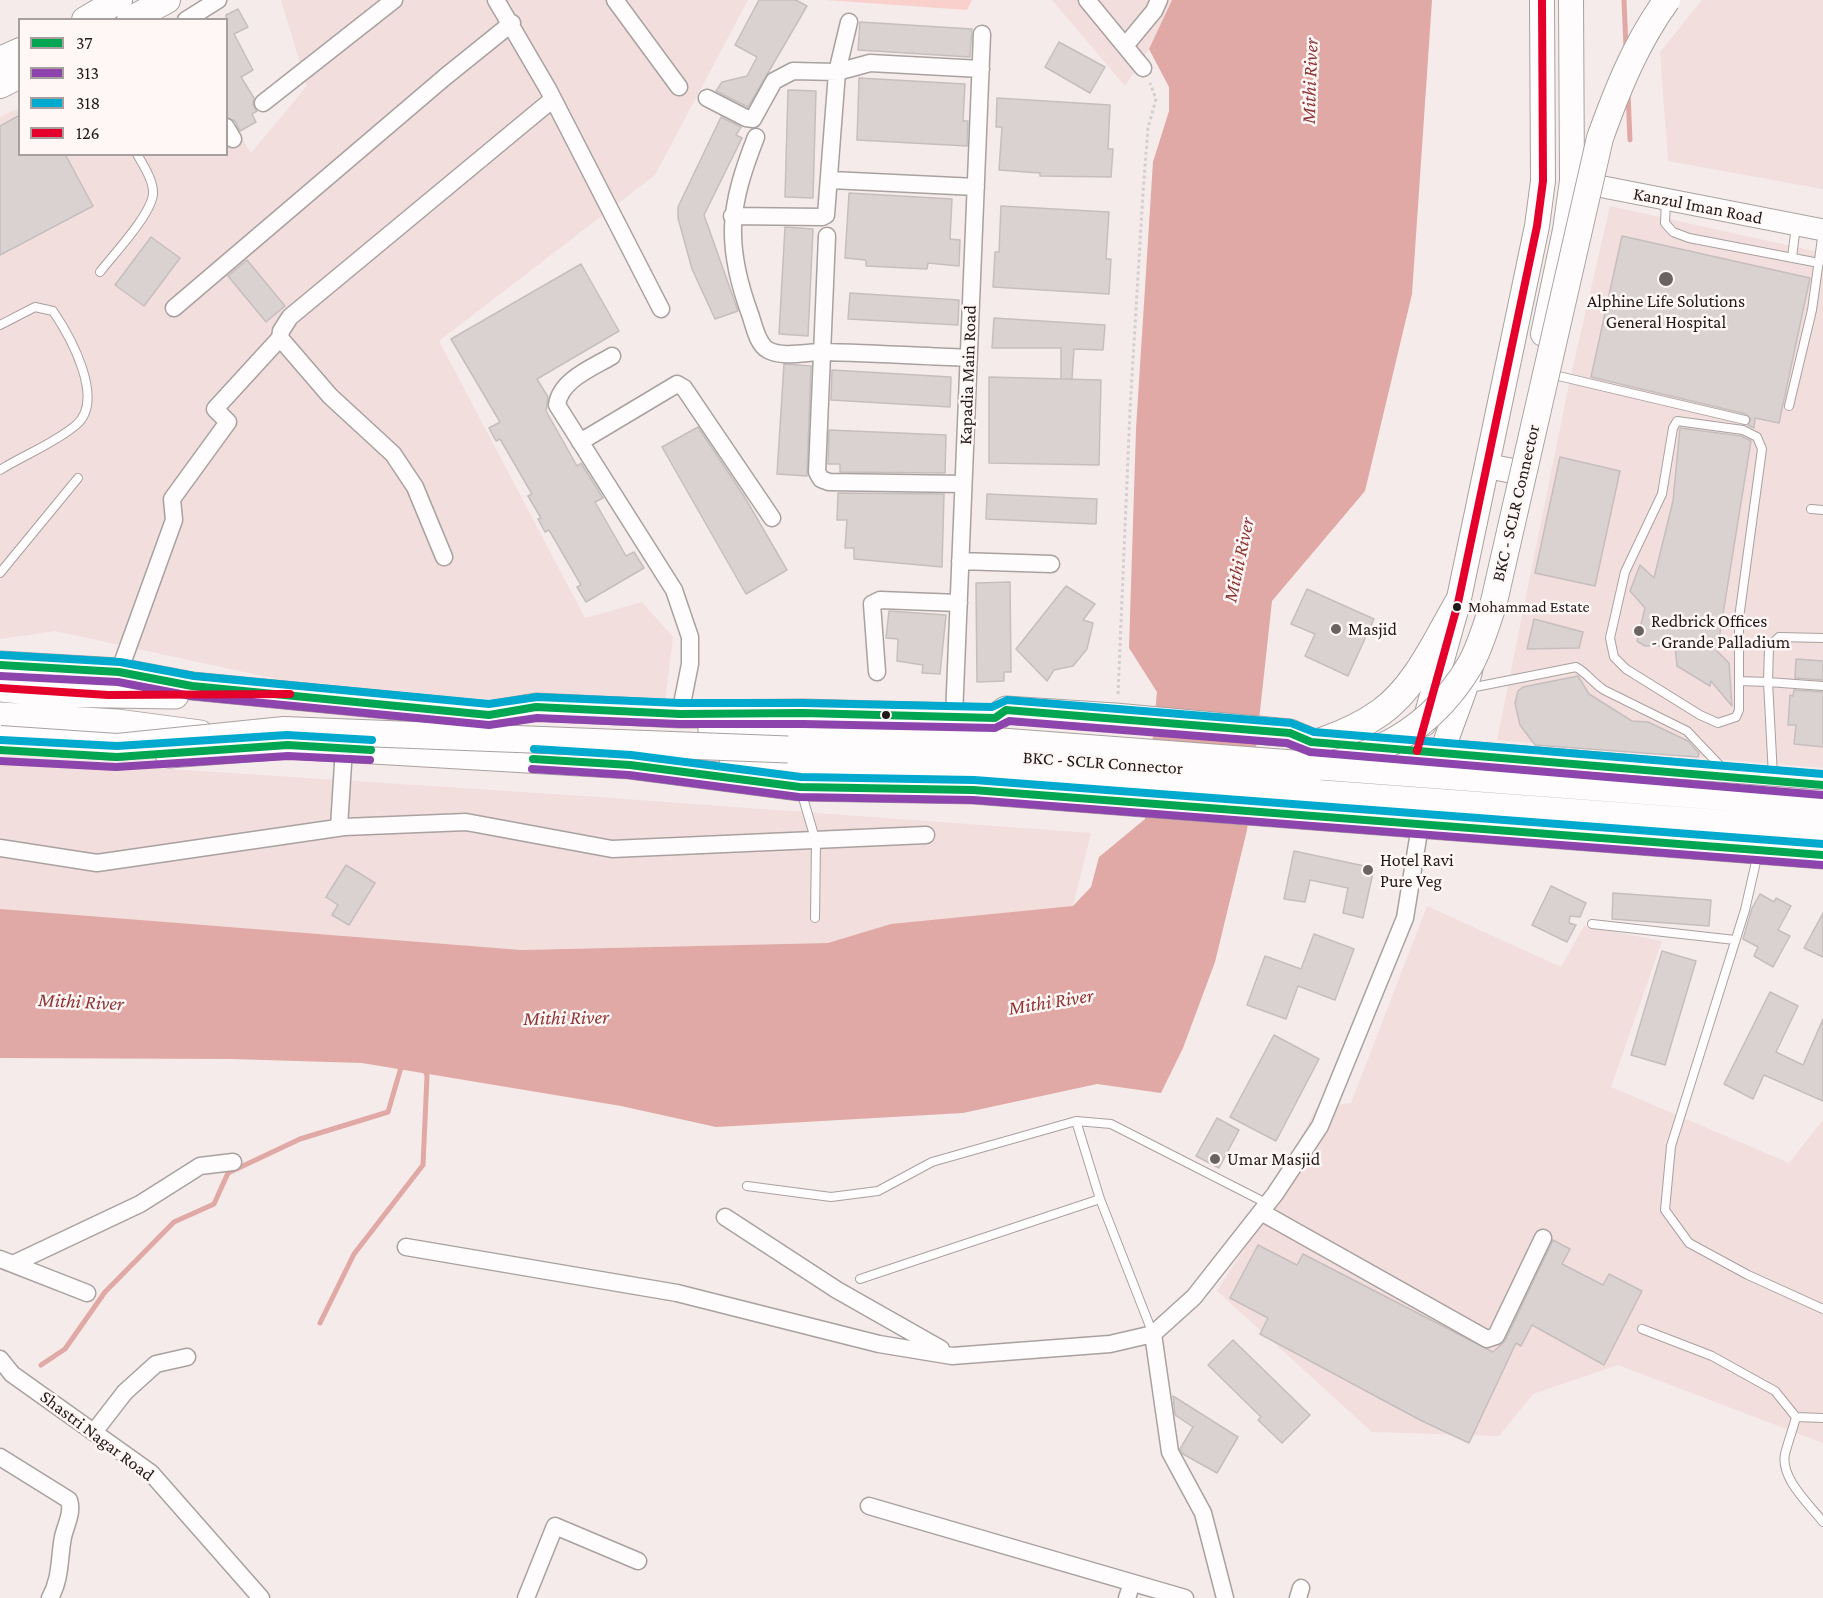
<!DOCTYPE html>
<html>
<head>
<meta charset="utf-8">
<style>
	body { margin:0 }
	#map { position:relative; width:1823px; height:1598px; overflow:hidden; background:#f5ebea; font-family:"Crimson Pro",serif }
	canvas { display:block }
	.legend { position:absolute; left:18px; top:18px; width:210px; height:138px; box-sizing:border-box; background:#fff7f6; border:2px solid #a69f9e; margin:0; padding:8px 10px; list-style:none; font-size:18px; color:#211a1a }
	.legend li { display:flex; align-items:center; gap:12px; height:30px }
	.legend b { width:30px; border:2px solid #a69f9e }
</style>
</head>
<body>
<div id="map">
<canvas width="1823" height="1598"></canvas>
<ul class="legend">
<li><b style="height:8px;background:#00a651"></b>37</li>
<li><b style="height:8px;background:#8e44ad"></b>313</li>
<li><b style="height:8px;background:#00a9ce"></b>318</li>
<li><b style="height:8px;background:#e4002b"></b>126</li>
</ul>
</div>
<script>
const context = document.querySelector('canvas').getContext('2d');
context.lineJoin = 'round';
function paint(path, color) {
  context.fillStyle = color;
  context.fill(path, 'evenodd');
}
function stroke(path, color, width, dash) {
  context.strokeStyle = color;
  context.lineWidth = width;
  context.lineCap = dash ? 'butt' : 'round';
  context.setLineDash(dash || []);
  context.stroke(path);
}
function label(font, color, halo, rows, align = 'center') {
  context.font = font + ' "Crimson Pro",serif';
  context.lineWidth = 5;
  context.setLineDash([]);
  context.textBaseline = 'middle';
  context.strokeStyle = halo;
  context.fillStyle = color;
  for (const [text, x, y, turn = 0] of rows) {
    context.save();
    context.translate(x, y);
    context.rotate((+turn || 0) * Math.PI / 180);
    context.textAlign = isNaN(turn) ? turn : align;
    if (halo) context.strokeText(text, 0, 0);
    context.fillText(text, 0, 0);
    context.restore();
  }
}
paint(new Path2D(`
	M281,0H748L655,175L439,341L585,618L642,602L673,637L664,711L313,687L55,631L0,639V117L19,108L20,154H226L227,117L251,153L307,86Z
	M1052,0H1172L1149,49L1125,86Z
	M1702,0H1823V189L1668,161L1660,52Z
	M1610,206L1823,253V768L1497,740L1569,384Z
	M0,758L584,796L1091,833L1073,906L828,943L521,950L0,918Z
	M1427,906L1561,967L1584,926L1662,941L1611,1087L1789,1163L1823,1120V1443L1618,1365L1533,1394L1499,1436L1372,1432L1217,1291L1253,1235L1316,1108L1351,1103Z`), '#f2dedc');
paint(new Path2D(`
	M826,0H972L967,10Z`), '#fad0cc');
paint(new Path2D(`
	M1172,0H1432L1412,294L1365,491L1272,601L1247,830L1215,962L1183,1048L1161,1093L1097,1084L963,1113L716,1127L621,1106L362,1063L232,1059L0,1058V909L521,950L828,943L891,924L1073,906L1091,887L1099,857L1145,819L1157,692L1129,648L1136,429L1153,162L1169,111V87L1149,49Z`), '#e0a9a5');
stroke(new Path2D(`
	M1624,0L1626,48
	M1628,93L1630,140
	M320,1323L354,1254L423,1165L427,1076L425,1069
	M41,1365L65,1349L105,1292L174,1222L214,1204L228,1173L300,1139L388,1112L402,1064`), '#e0a9a5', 5);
const building = new Path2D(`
	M759,0H796L807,6L748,107L716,91L722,82L747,76L757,57L735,45Z
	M238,9L248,27L234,34L253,70L241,77L254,98L253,105L257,111L252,114L256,122L240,131L235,121L226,117V15Z
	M860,22L972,29L970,57L858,50Z
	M1059,42L1105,67L1090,93L1045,67Z
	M859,78L965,84L963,121H968L967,146L857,140Z
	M788,90L816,91L813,198L785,197Z
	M997,98L1110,105L1108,149H1113L1111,177L1040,176V173L999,170L1002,127H996Z
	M20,115V154H65L93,206L0,255V126Z
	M721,117L741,127L736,135L742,138L704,215L738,311L715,319L692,269L678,218V207Z
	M849,193L952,199L950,239L960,240L959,266L928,263L927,269L866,266V260L845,258Z
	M1001,206L1109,212L1106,259H1111L1109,294L993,287L995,252H999Z
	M785,227L813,229L808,336L779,334Z
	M1622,236L1810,278L1779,423L1755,418L1754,428L1748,425L1751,419L1746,414L1591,377Z
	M151,237L180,258L144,306L115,285Z
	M247,260L285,306L266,322L228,276Z
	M581,264L619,331L537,379L548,397L546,411L577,466L581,463L603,498L595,502L626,556L634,552L644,568L586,602L577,587L581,585L549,530L545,532L538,519L541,518L528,496L532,494L500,439L496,441L489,428L500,422L451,339Z
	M850,293L959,300L958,325L848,319Z
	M994,318L1105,325L1103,350L1074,349L1072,379H1061V348H992Z
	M784,364L811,366L807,476L777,474Z
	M832,370L951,377L950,407L831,400Z
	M989,377L1101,380L1099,465L989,463Z
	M698,427L744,496L787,570L746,594L662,447Z
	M1680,428L1741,436L1751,441L1717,651L1729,663L1732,706L1711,681L1710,686L1677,666L1675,646H1645L1637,641L1645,608L1630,591L1640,565L1654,578L1673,501Z
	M829,430L946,435L945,473L840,472V464H828Z
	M1560,457L1620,471L1595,586L1535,573Z
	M838,493L944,494L942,567L854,559V548H845L847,520H837Z
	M987,494L1097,499L1096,524L986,519Z
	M1010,582L1011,672H1004V681L977,682L976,583Z
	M1066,586L1095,604L1083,620L1093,623L1087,649L1073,666L1054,670L1047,681L1016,649Z
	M1307,589L1374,619L1348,676L1305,656L1315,634L1291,624Z
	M889,611L946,615L940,674L922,673L923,665L897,661L898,639L886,638Z
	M1534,619L1583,632L1579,648L1527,649Z
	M1796,659L1823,661V680L1795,678Z
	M1578,676L1589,694L1632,721L1648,722L1688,741L1699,753L1698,757L1535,745L1520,725L1515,703L1518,691L1523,687Z
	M1794,690L1823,692V747L1794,744L1796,725H1788L1790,695L1793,696Z
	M1294,851L1374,868L1363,918L1343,913L1348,888L1310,880L1305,902L1284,899Z
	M346,865L375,883L349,925L332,915L338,905L326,897Z
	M1551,886L1586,903L1580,917L1570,916L1569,923L1576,925L1567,942L1532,925Z
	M1613,893L1711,900L1709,926L1612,919Z
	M1760,894L1774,902L1776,898L1791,906L1778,930L1790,936L1773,967L1754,956L1758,947L1743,939L1752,908Z
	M1823,913V957L1804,948Z
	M1314,934L1354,949L1335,1000L1298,986L1286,1019L1247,1005L1265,956L1301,969Z
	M1662,951L1696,961L1665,1065L1631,1055Z
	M1770,992L1798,1006L1776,1052L1803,1065L1823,1019V1101L1764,1075L1753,1099L1724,1084Z
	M1274,1035L1319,1059L1276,1141L1230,1117Z
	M1217,1118L1239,1130L1219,1168L1196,1156Z
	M1553,1240L1570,1249L1562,1264L1603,1285L1609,1274L1642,1291L1604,1365L1532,1325L1521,1346L1516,1343L1469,1443L1420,1420L1260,1334L1268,1318L1230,1298L1258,1245L1297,1265L1303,1254L1493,1352L1505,1341Z
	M1233,1340L1310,1415L1282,1443L1258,1420L1261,1417L1208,1365Z
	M1173,1396L1238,1437L1217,1473L1183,1454L1180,1449L1193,1427L1175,1415Z`);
paint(building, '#dad2d1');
stroke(building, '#c6bebe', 1.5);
const service = new Path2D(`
	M1666,200L1665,223L1673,232L1689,238L1819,263
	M1792,258L1796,225
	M100,272C113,255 151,215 153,194C154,181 143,165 137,154
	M0,325L35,307L53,311C70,336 106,400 76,425C55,443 24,455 0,470
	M1550,374L1745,420
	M1789,406L1812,310L1823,231
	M1811,509L1823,510
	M0,573L78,478
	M1739,681V710L1736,717L1718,723L1700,715L1626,669L1614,657L1610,638L1625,572L1662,494L1673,428L1677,421L1743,430L1757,437L1762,449L1739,618V681L1768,682L1769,647L1779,637L1823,638
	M1470,688L1576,667C1587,673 1593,683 1604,690L1687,731L1725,771
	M1773,776L1768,682L1823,686
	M801,791L816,842L815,918
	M1758,853L1745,910L1671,1146L1665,1210L1689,1243L1748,1275L1823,1309
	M1592,924L1735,940
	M1076,1121L1100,1199L1153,1334
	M747,1186L831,1197L878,1191L932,1162L1076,1121L1111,1124L1268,1204
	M860,1279L1100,1199
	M1642,1329L1712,1356L1775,1391L1796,1417L1823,1418
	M1796,1417C1793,1429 1788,1442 1785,1454C1780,1478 1809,1504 1823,1522`);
const minor = new Path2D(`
	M496,0L548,89L661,309
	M615,0L679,87
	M1087,0L1143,68
	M186,20L218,0
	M1125,46L1154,11L1159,0
	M707,98L746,118L753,119L774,81L793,71L837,72L870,63L981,69
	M263,103L394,0
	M226,127L233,139
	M756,137C729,206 724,243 750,314C754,325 757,344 768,350C782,358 807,352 822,352C871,353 920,356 969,358
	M831,180L976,187
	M732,216L822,217L826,215L837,72L849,22
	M827,236L817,472L821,479L829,482L963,484
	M174,308L445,77L512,23
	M612,356C592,368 560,380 557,405L674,590L690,637V664L680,714
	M580,442L677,384L684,388L772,518
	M444,557L415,487L393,454L330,396L280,338L281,331L290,317L553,99
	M960,561L1051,564
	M119,672L174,520L172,499L228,422L215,409L280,338
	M877,672L872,604L880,600L959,603
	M954,716L982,34
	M339,827L344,748
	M0,848L97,863L344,827L466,822L612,849L926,835
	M1261,1212L1487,1339L1496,1336L1543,1238
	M725,1217L837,1290L941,1349
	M406,1247L677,1293L879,1344L952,1356L1110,1344L1153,1334L1194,1297L1275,1194L1320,1126L1405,918L1418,838
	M0,1259L87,1293
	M15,1263L140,1204L200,1166L233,1162
	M1153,1334L1170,1452L1203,1513L1225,1598
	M0,1359L12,1374L151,1473L261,1598
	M94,1432L125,1392L156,1364L187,1357
	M0,1457L69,1500C73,1513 66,1524 63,1537C59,1558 61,1579 50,1598
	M869,1506L1185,1598
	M526,1598L555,1526L638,1561
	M1127,1598L1132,1583
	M1298,1598L1301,1588`);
const tertiary = new Path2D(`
	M1573,181L1823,230`);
const secondary = new Path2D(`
	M1543,334L1565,230L1572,181L1571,0
	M1487,466L1513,471
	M1424,724L1458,603L1537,226L1543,181L1542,0
	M1439,771C1444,734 1463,703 1471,667`);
const primary = new Path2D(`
	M85,20L119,0
	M130,20L167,0
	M0,60L20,51
	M0,85L20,75`);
const trunk = new Path2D(`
	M0,665L119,672L192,686L489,715L536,707L680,714L803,713L995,718L1006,710L1115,717L1290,733L1311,742L1823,785
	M0,688L47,693L175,695
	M0,716L117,723L200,734
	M712,730L802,736
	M1323,741C1343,734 1363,725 1381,712C1416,687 1437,639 1458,603
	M169,754L288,745L630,765L800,787L973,790L1823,855
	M733,765L801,764`);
stroke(service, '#a9a1a0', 10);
stroke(minor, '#a9a1a0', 19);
stroke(tertiary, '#a9a1a0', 23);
stroke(secondary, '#a9a1a0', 26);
stroke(primary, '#a9a1a0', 28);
stroke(trunk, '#a9a1a0', 29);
stroke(new Path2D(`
	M1118,694L1130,410L1143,193L1148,128L1156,99L1150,83`), '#d1cfcf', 3, [3, 3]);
stroke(service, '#fefcfc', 8);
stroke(minor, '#fefcfc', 16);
stroke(tertiary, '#fefcfc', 21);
stroke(secondary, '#fefcfc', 24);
stroke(primary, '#fefcfc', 26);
stroke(trunk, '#fefcfc', 27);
const primaryBridge = new Path2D(`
	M0,739L117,747L284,730L801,750L975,754L1262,775C1350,767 1422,746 1470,665C1480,648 1486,625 1493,606L1600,138C1618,88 1636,43 1667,0`);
const trunkBridge = new Path2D(`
	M802,736L975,740L1823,804
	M801,764L974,768L1823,831`);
stroke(primaryBridge, '#a9a1a0', 28, []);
stroke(trunkBridge, '#a9a1a0', 29, []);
stroke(primaryBridge, '#fefcfc', 26);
stroke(trunkBridge, '#fefcfc', 27);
stroke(new Path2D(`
	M0,665L119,672L192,686L489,715L536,707L680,714L803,713L995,718L1006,710L1290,733L1311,742L1823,785
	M0,750L117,757L288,745L371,750
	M533,759L630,765L800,787L973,790L1823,855`), '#00a651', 8);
stroke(new Path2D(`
	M0,676L118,682L191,696L489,725L537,718L679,724H803L995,728L1009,721L1287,743L1310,752L1822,795
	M0,761L116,767L288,756L370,760
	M532,769L629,775L799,797L973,800L1822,865`), '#8e44ad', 8);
stroke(new Path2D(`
	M1,655L120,662L194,676L489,704L537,697L680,703H803L992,707L1007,700L1291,723L1314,732L1823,774
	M1,740L117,746L287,735L372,740
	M534,749L631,755L801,777L974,780L1823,844`), '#00a9ce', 8);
stroke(new Path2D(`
	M0,688L108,695L290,694
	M1417,751L1458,603L1537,226L1543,181L1542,0`), '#e4002b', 8);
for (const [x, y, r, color] of [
	[1666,279,8,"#6b6363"],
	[1457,607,5,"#211a1a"],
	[1336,629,6,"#6b6363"],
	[1639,631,6,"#6b6363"],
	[886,715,5,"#211a1a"],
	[1368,870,6,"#6b6363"],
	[1215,1159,6,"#6b6363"]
]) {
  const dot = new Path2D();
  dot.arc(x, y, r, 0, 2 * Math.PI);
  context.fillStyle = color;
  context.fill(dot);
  stroke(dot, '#fff7f6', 2);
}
label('16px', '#211a1a', '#fff7f6', [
	["Mohammad Estate",1468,607]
], 'left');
label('18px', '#211a1a', '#fff7f6', [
	["Kanzul Iman Road",1698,206,11],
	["Kapadia Main Road",968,375,-88],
	["BKC - SCLR Connector",1516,503,-77],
	["BKC - SCLR Connector",1103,763,4],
	["Shastri Nagar Road",97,1436,37]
]);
label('18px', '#211a1a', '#fff7f6', [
	["Alphine Life Solutions",1666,301,"center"],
	["General Hospital",1666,322,"center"],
	["Redbrick Offices",1651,621],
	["- Grande Palladium",1651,642],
	["Masjid",1348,629],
	["Hotel Ravi",1380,860],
	["Pure Veg",1380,881],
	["Umar Masjid",1227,1159]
], 'left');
label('italic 20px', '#8d3533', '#fff7f6', [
	["Mithi River",1310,81,-88],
	["Mithi River",1239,560,-78],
	["Mithi River",81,1002,3],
	["Mithi River",1051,1002,-9],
	["Mithi River",566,1018,-1]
]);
</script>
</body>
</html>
